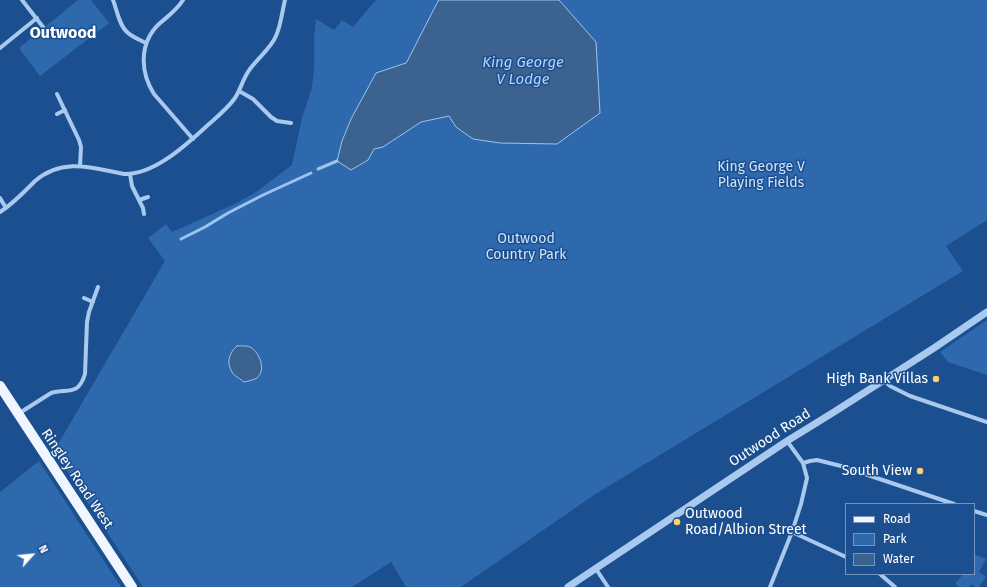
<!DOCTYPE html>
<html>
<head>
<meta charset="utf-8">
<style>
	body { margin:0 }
	#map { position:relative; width:987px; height:587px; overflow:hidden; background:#1b4f8f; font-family:"Fira Sans",sans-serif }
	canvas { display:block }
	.legend { position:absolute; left:845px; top:503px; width:130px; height:72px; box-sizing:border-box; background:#1b4f8f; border:1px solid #7695bc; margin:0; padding:5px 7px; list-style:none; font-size:12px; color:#fff }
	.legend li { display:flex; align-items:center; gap:8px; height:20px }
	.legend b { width:20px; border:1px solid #7695bc }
	.north { position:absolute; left:12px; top:535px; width:40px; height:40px; -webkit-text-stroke:3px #1b4f8f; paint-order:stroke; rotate:63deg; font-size:11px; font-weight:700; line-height:16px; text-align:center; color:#fff }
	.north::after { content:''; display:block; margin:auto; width:14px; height:18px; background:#fff; clip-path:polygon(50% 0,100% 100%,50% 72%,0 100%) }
</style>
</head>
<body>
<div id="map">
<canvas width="987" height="587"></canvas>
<ul class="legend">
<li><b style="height:5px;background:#f0f6ff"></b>Road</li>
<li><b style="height:11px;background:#2e69ad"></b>Park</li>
<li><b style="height:11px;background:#3c6290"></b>Water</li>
</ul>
<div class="north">N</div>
</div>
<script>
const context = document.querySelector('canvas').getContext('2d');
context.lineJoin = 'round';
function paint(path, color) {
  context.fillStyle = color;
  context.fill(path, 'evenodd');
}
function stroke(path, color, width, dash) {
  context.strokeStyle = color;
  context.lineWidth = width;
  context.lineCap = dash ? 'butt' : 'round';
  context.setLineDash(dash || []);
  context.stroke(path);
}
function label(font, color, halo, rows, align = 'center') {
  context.font = font + ' "Fira Sans",sans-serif';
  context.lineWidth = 3;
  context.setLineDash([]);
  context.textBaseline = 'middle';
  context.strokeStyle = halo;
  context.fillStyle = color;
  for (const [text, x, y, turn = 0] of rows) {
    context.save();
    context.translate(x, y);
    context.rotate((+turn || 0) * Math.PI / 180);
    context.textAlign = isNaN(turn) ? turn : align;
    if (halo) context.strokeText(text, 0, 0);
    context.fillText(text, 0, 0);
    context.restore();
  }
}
paint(new Path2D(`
	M78,0H91L109,23L40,76L19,48Z
	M376,0H987V220L946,246L963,271L594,495L461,587H406L391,562L352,587H143L54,451L165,261L148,238L166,224L172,232L237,203L256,192L292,165L302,118L312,88L314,68V39L316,19L334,30L342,20L353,27Z
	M987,320V375L948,362L940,352Z
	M39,461L121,587H0V492Z
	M974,554L986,559L979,572L986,577L979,587H975L972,584L969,587H959L955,584L963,574H974Z`), '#2e69ad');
const water = new Path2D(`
	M439,0H559L596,42L600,113L557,144L500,143L473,139L456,127L449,116L421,122L383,147L374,149L368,160L351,170L337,161L342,141L351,119L376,73L406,63Z
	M237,346C243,346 249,345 253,349C260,355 266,370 257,378C254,380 248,381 244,382C241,379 234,376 232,372C226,362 229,353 237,346Z`);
paint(water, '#3c6290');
stroke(water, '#9cc4f0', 1);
stroke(new Path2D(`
	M318,169L337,161
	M181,239L205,227L228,213L263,195L311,173`), '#9cc4f0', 3);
stroke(new Path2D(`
	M22,0L43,27
	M113,0C117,10 119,25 127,32C132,37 140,40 146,43
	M183,0C177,10 168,16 159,24C139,43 140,72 154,94L193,139
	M0,48L37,18
	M239,91L253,99L271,117L277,121L291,123
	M57,94L79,140L81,147L80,166
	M57,114L65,110
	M130,174L132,186L143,208L144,214
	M0,198L6,208
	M139,200L148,197
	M0,212C14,203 24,192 35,181C63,157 93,168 124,174C155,175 188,143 209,124C218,116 228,108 235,98C241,89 243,78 250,69C258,58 271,48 276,36C281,25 282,12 285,0
	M84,298L93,302
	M883,380L890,386L910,396L987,422
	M18,414L51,393C67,388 78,397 85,374L87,322L89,312L98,287
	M787,441L803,463L810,461L817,460L841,466L954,504
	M974,511L987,515
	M792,532L846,557
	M596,569L608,587
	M880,574L895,587
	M770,587L792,532L801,504L807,478L803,463`), '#a9c9ee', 4);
stroke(new Path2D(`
	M568,587L787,441L834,412L934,348L987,312`), '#a9c9ee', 7);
stroke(new Path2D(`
	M0,386L132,587`), '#f0f6ff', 10);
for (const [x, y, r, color] of [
	[936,379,4,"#ffd166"],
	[920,471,4,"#ffd166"],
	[677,522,4,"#ffd166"]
]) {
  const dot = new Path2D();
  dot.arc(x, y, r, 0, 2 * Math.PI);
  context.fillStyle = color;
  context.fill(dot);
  stroke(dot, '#1b4f8f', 1.5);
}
label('14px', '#cfe3fa', '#1b4f8f', [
	["King George V",761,167],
	["Playing Fields",761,183],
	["Outwood",526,239],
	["Country Park",526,255]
]);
label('14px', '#fff', '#1b4f8f', [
	["High Bank Villas",928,379],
	["South View",912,471],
	["Outwood",685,514,"left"],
	["Road/Albion Street",685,530,"left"]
], 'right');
label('14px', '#fff', '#1b4f8f', [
	["Outwood Road",770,438,-33],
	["Ringley Road West",77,479,56]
]);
label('italic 15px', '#b5d3f5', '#1b4f8f', [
	["King George",523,63],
	["V Lodge",523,80]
]);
label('bold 16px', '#fff', '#1b4f8f', [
	["Outwood",63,34]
]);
</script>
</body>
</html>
